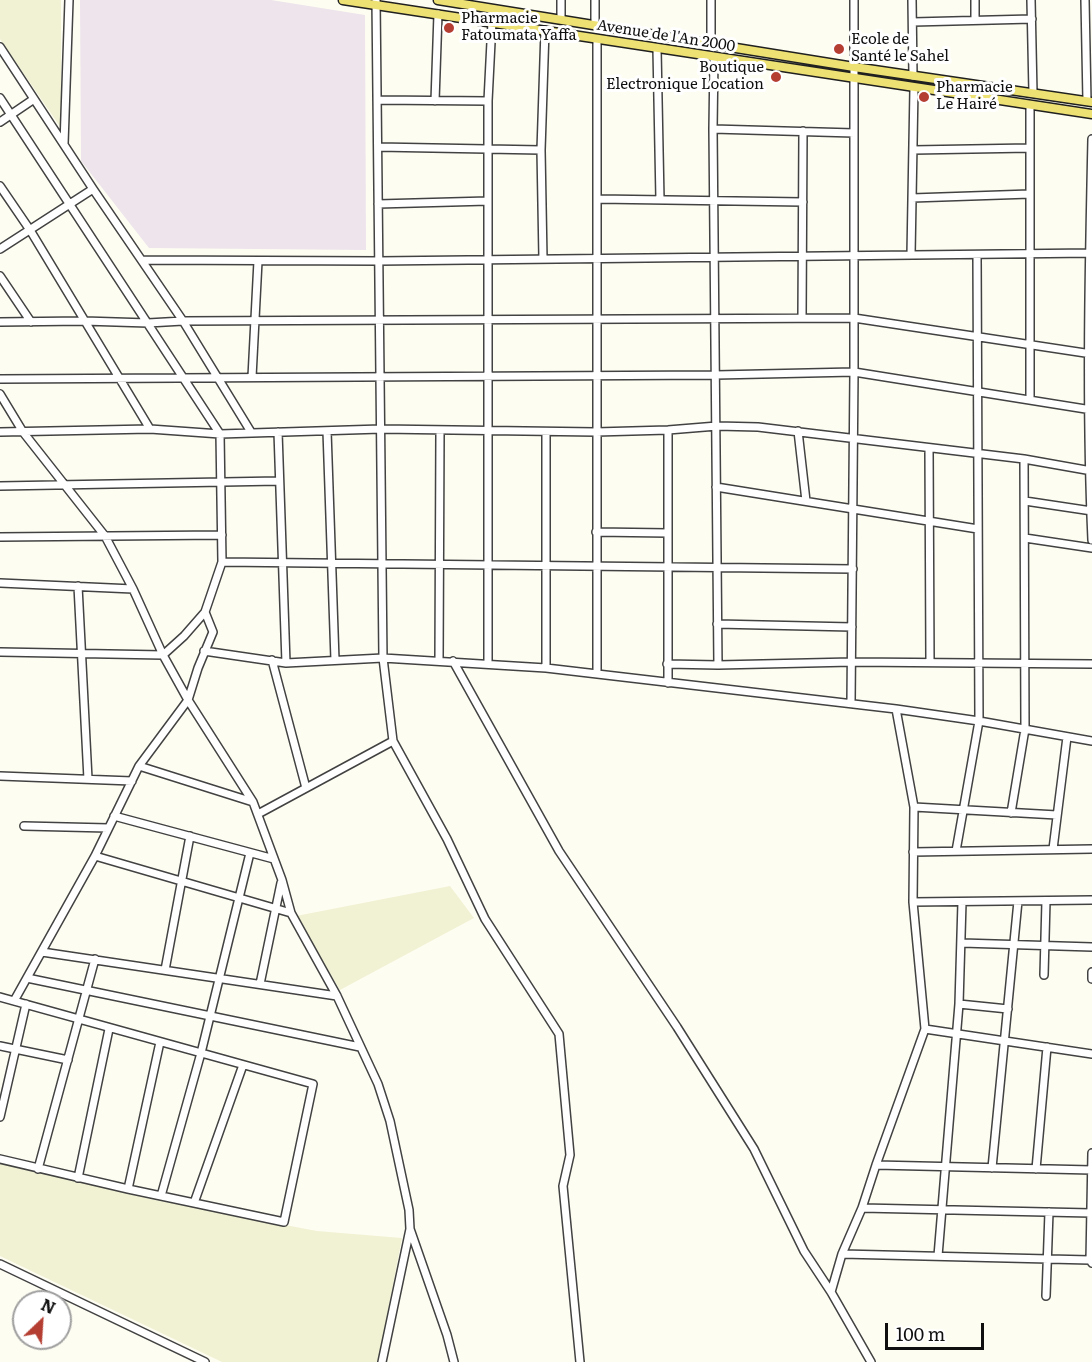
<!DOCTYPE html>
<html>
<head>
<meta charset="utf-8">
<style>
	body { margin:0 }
	#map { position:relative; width:1092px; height:1362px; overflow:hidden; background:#fefdf2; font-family:Literata,serif }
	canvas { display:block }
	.north { position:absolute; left:12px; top:1290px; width:60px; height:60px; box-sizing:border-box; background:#fff; border:2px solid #9f9f9f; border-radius:50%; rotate:25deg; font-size:16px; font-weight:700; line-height:24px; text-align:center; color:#0f0f0f }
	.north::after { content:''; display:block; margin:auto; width:21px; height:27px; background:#b53e32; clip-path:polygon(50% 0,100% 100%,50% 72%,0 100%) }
	.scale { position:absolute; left:885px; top:1323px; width:99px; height:27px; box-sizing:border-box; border:3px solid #0f0f0f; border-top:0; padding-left:8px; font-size:18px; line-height:21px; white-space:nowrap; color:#0f0f0f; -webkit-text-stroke:4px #fff; paint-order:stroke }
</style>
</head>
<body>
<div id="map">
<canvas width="1092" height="1362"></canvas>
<div class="north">N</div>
<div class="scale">100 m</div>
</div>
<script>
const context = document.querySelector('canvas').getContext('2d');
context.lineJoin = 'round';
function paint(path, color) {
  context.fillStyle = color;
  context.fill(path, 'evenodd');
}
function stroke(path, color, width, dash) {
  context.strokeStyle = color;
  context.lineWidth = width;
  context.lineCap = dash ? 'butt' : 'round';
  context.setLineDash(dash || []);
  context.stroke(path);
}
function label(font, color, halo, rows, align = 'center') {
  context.font = font + ' Literata,serif';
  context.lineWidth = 6;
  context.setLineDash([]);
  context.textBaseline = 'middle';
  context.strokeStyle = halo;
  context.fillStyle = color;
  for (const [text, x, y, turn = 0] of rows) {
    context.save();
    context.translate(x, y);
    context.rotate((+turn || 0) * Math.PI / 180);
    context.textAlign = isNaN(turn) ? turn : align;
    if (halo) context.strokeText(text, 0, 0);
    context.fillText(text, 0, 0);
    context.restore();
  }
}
paint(new Path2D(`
	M80,0H271L365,15L366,250L149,248L81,161Z`), '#ede4ec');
paint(new Path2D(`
	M0,0H61V128L0,39Z
	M450,886L474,918L340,990L296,916Z
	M0,1163L150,1199L280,1224L317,1231L402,1238L378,1362H222L0,1256Z`), '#f1f2d4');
const minor = new Path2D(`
	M376,0L383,658L393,741L447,839L485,919L559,1034L570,1155L563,1186L580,1362
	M561,0V18
	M595,0V25
	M711,0V43
	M912,0L913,76
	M975,0V20
	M1031,0L1033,93
	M1085,0L1087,101
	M913,22L1032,19
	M0,47L93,189L183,321L251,432
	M657,49L660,200
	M714,57L713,129L718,665
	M0,98L220,434L222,562L205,612L213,632L198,668L188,700L139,766L95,856L14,1001
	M377,100L488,101
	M435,101L438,14
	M1030,106V399
	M0,122L34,99
	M713,129L854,133
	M1092,139C1089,273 1086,406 1092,540
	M64,144L69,0
	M378,147L541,150
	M913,150L1030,148
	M0,186L30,230L150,429
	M912,198L1030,194
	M598,199L803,202
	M378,204L488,201
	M0,249L93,189
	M911,255L914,88
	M543,259L541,150L545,30
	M143,260L379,261L1092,253
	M0,276L31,322
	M802,318L803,131
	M0,322L84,321L148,323L183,321L854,318L1092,354
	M252,377L258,261
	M0,379L716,375L854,372L1092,410
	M0,394L23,432L105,536L133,589L163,655L188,700L253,802L282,880L291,913L337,996L378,1084L390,1121L409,1210L410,1229L447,1335L454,1362
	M668,430V683
	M327,431L335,660
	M798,431L806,501
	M0,432L150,429L220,434L381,429L596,432L668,430L717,426L758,427L1024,459L1092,471
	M278,432L286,663
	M929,448L930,662
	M0,486L279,481
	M716,487L978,529
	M1025,501L1092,511
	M596,532L668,533
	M0,537L222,535
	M1025,538L1092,548
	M222,562L853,569
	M0,583L133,589
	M78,586L88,779
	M717,624L852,627
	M204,651L286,663L383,658L546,668L896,709L979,721L1092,741
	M0,652L163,655L184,636L205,612
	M272,660L306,788
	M439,661L440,431
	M453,661L559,851L677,1027L754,1149L804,1251L831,1292L871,1362
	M488,663V101L492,22
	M667,664L718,665L852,662L1092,664
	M546,668V432
	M597,674V39
	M851,703L854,372V0
	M139,766L253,802
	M0,776L132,781
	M914,807L1057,815
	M1011,813L1025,729L1024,459
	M258,814L393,741
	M114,816L274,859
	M24,826L108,828
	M1053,849L1067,737
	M956,851L979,721L977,255
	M913,852L1092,849
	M95,856L291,913
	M913,902L1092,900
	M962,943L1092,947
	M42,952L337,996
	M165,970L190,836
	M1092,972V979
	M1044,975L1046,901
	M27,978L360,1047
	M260,984L281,883
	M0,997L313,1084L284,1222L128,1189L0,1159
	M959,1004L1008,1009
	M925,1029L1092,1054
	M0,1046L68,1060
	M0,1117L26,1004
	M1092,1153L1090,1260L1092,1263
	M876,1165L1092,1170
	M992,1168L1018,901
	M38,1169L95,959
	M1036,1169L1047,1047
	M78,1178L109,1029
	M128,1189L160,1042
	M161,1196L201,1053L250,853
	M194,1203L243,1065
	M862,1208L1091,1213
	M842,1254L1090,1260
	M938,1256L959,1004L962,902
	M0,1264L205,1362
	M831,1292L842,1254L862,1208L876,1165L925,1029L913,902L914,807L896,709
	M1046,1296L1049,1212
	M382,1362L410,1229`);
const major = new Path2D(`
	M343,0L1092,114
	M438,0L854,67L1092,102`);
stroke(minor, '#424242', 10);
stroke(major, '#202020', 11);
stroke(minor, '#fff', 7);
stroke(major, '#ede173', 8);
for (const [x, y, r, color] of [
	[449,28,6,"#b53e32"],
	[839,49,6,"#b53e32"],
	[776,77,6,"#b53e32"],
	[924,97,6,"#b53e32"]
]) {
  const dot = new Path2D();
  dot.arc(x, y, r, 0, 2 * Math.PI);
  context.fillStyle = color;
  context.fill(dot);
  stroke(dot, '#fff', 2);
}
label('15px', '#0f0f0f', '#fff', [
	["Pharmacie",461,19],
	["Fatoumata Yaffa",461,36],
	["Ecole de",851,40],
	["Santé le Sahel",851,57],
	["Boutique",764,68,"right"],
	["Electronique Location",764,85,"right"],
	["Pharmacie",936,88],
	["Le Hairé",936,105]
], 'left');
label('15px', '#0f0f0f', '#fff', [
	["Avenue de l'An 2000",666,36,9]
]);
</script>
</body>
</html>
